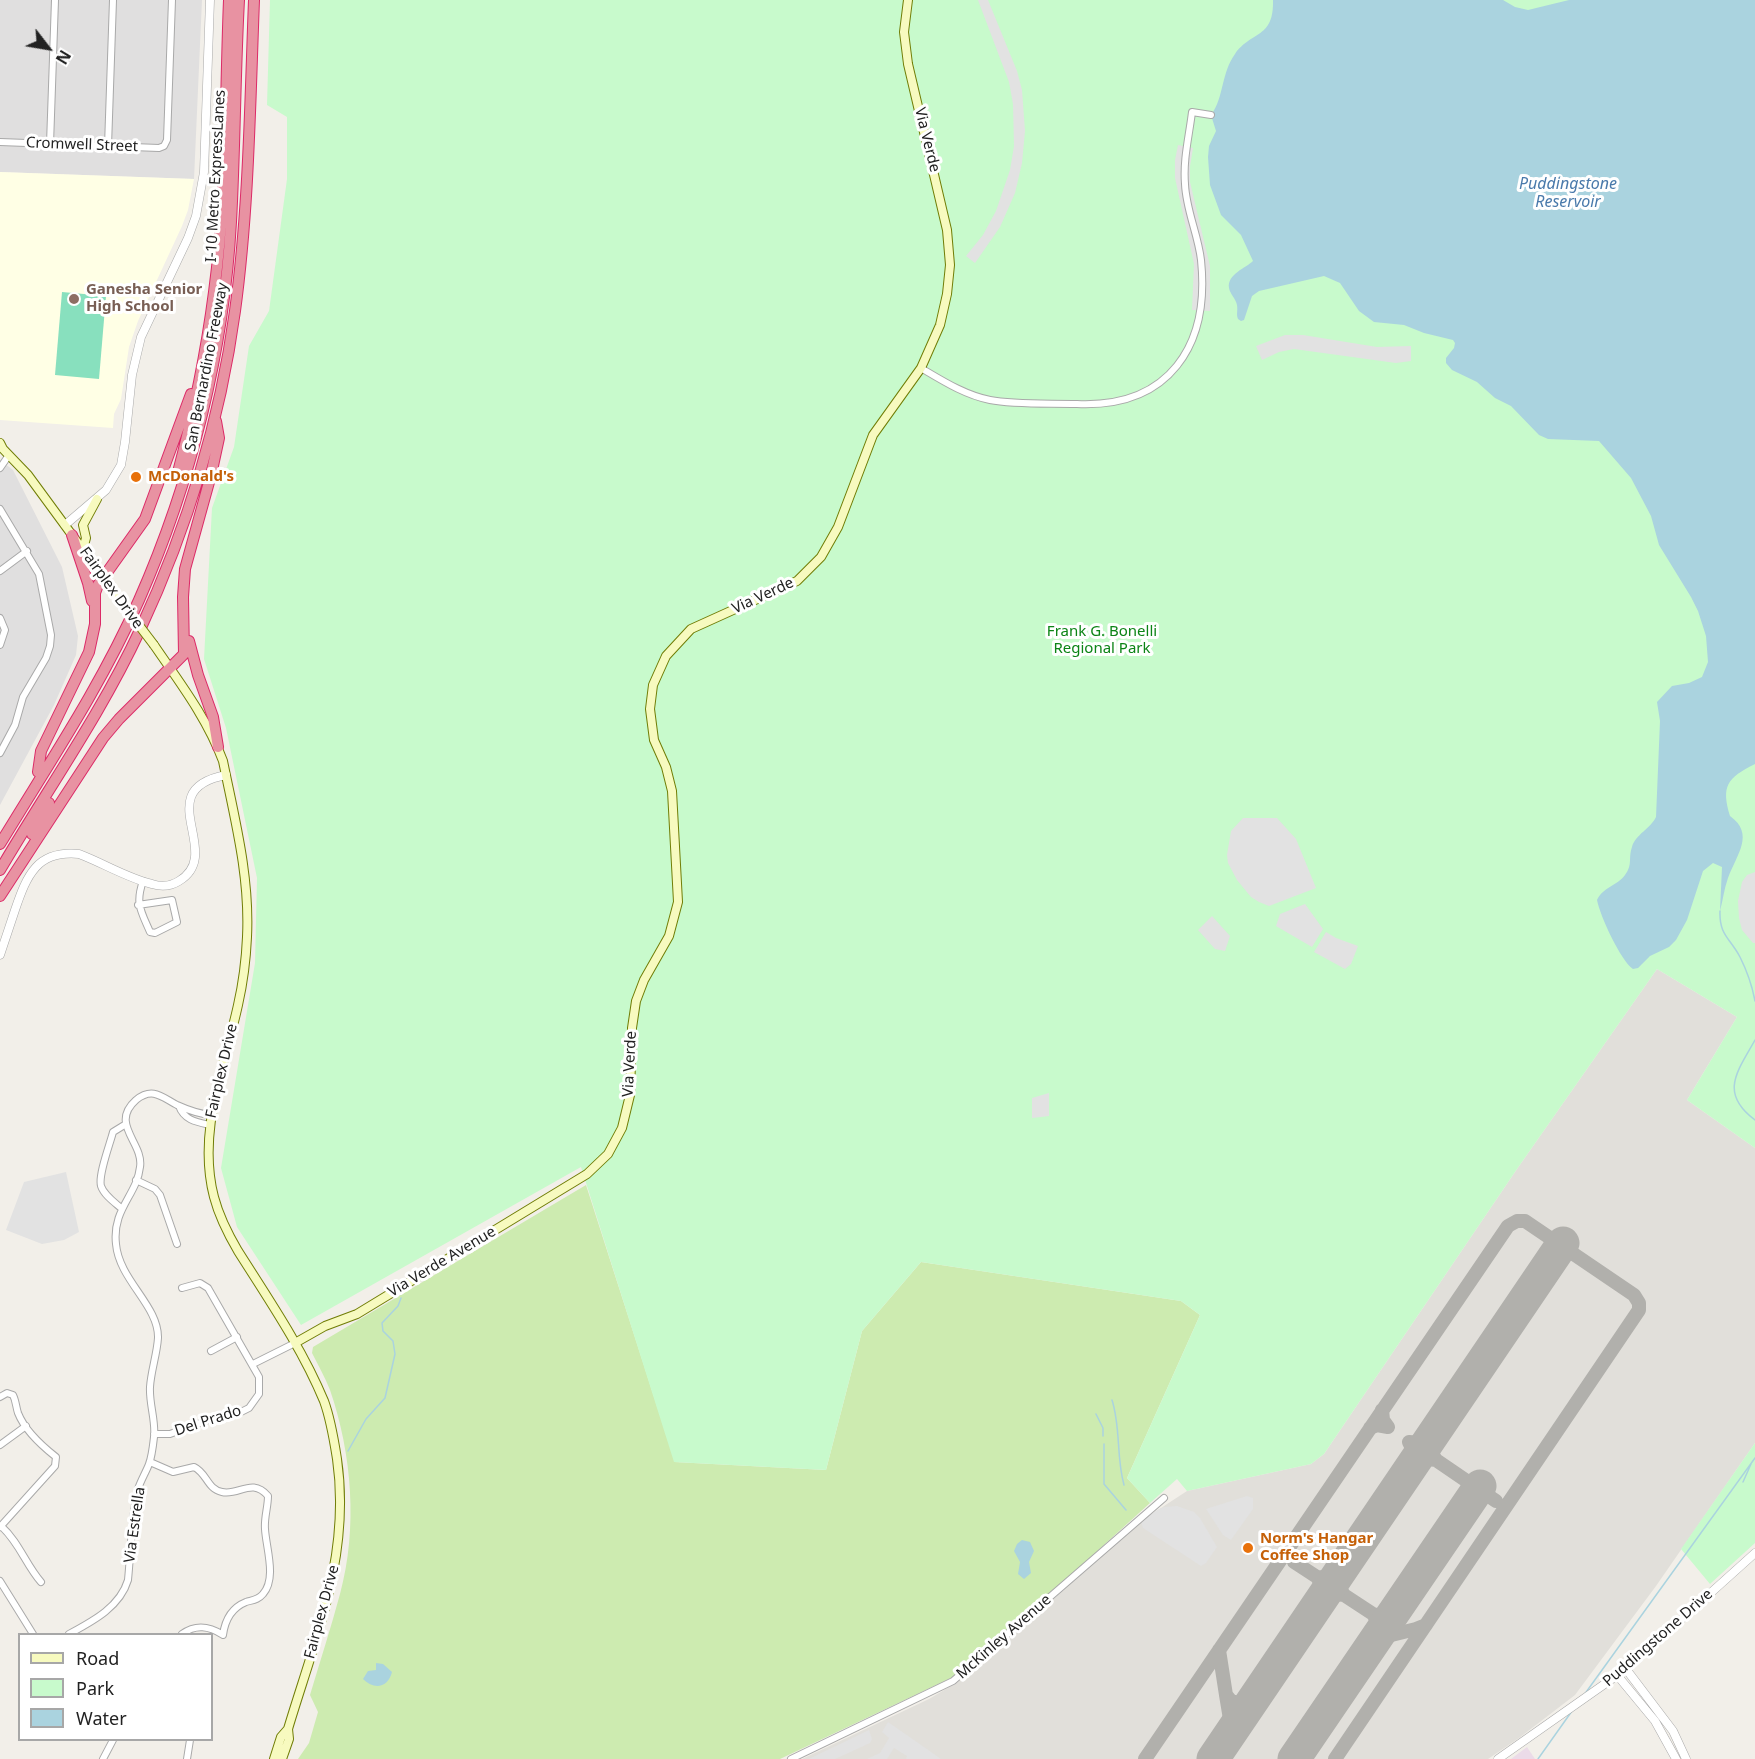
<!DOCTYPE html>
<html>
<head>
<meta charset="utf-8">
<style>
	body { margin:0 }
	#map { position:relative; width:1755px; height:1759px; overflow:hidden; background:#f2efe9; font-family:"Noto Sans",sans-serif }
	canvas { display:block }
	.legend { position:absolute; left:18px; top:1633px; width:195px; height:108px; box-sizing:border-box; background:#fff; border:2px solid #a7a7a7; margin:0; padding:8px 10px; list-style:none; font-size:18px; color:#222 }
	.legend li { display:flex; align-items:center; gap:12px; height:30px }
	.legend b { width:30px; border:2px solid #a7a7a7 }
	.north { position:absolute; left:18px; top:18px; width:60px; height:60px; -webkit-text-stroke:4px #fff; paint-order:stroke; rotate:121deg; font-size:16px; font-weight:700; line-height:24px; text-align:center; color:#222 }
	.north::after { content:''; display:block; margin:auto; width:21px; height:27px; background:#222; clip-path:polygon(50% 0,100% 100%,50% 72%,0 100%) }
</style>
</head>
<body>
<div id="map">
<canvas width="1755" height="1759"></canvas>
<ul class="legend">
<li><b style="height:8px;background:#f7fabf"></b>Road</li>
<li><b style="height:16px;background:#c8facc"></b>Park</li>
<li><b style="height:16px;background:#aad3df"></b>Water</li>
</ul>
<div class="north">N</div>
</div>
<script>
const context = document.querySelector('canvas').getContext('2d');
context.lineJoin = 'round';
function paint(path, color) {
  context.fillStyle = color;
  context.fill(path, 'evenodd');
}
function stroke(path, color, width, dash) {
  context.strokeStyle = color;
  context.lineWidth = width;
  context.lineCap = dash ? 'butt' : 'round';
  context.setLineDash(dash || []);
  context.stroke(path);
}
function label(font, color, halo, rows, align = 'center') {
  context.font = font + ' "Noto Sans",sans-serif';
  context.lineWidth = 6;
  context.setLineDash([]);
  context.textBaseline = 'middle';
  context.strokeStyle = halo;
  context.fillStyle = color;
  for (const [text, x, y, turn = 0] of rows) {
    context.save();
    context.translate(x, y);
    context.rotate((+turn || 0) * Math.PI / 180);
    context.textAlign = isNaN(turn) ? turn : align;
    if (halo) context.strokeText(text, 0, 0);
    context.fillText(text, 0, 0);
    context.restore();
  }
}
paint(new Path2D(`
	M0,0H202L194,179L0,172Z
	M0,460L13,470L62,567L78,636L76,655L54,705L0,805Z`), '#e0dfdf');
paint(new Path2D(`
	M1527,1747L1535,1759H1511Z`), '#ebdbe8');
paint(new Path2D(`
	M0,172L194,179L188,210L182,226L138,321L129,347L121,399L114,414L113,428L0,420Z`), '#ffffe5');
paint(new Path2D(`
	M1657,969L1737,1017L1687,1100L1755,1148V1443L1656,1586L1575,1695L1519,1738L1488,1759H802L929,1699L968,1676L1138,1523L1187,1491L1311,1464L1324,1454L1517,1169Z`), '#e1dfda');
paint(new Path2D(`
	M586,1185L675,1462L826,1470L862,1331L921,1262L1181,1301L1200,1315L1127,1478L1150,1503L983,1655L953,1677L780,1759H298L309,1743L318,1712L310,1695C320,1661 331,1628 340,1594C358,1528 352,1454 330,1390C325,1377 318,1365 312,1353L313,1347Z`), '#cdebb0');
paint(new Path2D(`
	M270,0H1755V1148L1687,1100L1737,1017L1657,969L1517,1169L1324,1454L1311,1464L1187,1491L1177,1479L1150,1503L1127,1478L1200,1315L1181,1301L921,1262L862,1331L826,1470L674,1462L581,1167L301,1325L237,1227L221,1168L255,963L257,878L226,728L204,659L212,508L234,447L249,346L269,311L287,179V117L267,105Z
	M1755,1443V1543L1710,1584L1681,1549Z`), '#c8facc');
paint(new Path2D(`
	M62,292L106,296L99,379L55,375Z`), '#88e0be');
paint(new Path2D(`
	M978,0H988L1017,71L1022,90L1025,131L1022,163L1015,193L1000,227L975,263L966,256L983,235L996,211L1010,170L1014,146L1013,104L1009,82Z
	M1178,145L1193,148L1190,166V182L1210,266V311L1192,310L1194,264L1175,178V160Z
	M1285,335H1303L1377,347L1411,346V361L1396,363L1294,349L1279,352L1262,360L1256,346Z
	M1243,818H1277L1296,839L1316,888L1269,906L1259,902L1251,897L1237,880L1228,863L1227,855L1231,831Z
	M1755,872V943H1753L1742,930L1739,918L1738,901L1742,882L1747,875Z
	M1305,904L1323,929L1312,947L1276,926L1280,914Z
	M1212,916L1230,936L1225,951L1215,949L1198,930Z
	M1326,932L1336,938L1358,946L1351,964L1345,969L1314,952Z
	M1049,1093V1116L1032,1118V1098Z
	M66,1172L79,1232L64,1240L42,1244L6,1230L24,1182Z
	M1247,1496L1253,1498V1509L1231,1540L1223,1535L1206,1509Z
	M1177,1506L1194,1512L1200,1518L1217,1547L1206,1563L1201,1566L1143,1528L1141,1522L1157,1510L1164,1507Z
	M888,1722L924,1747L941,1759H906L907,1756L894,1748L887,1759H867L880,1753L889,1738L882,1732Z
	M869,1730L872,1739L870,1743L835,1759H809Z`), '#e2e2e2');
paint(new Path2D(`
	M1273,0H1503L1515,7L1528,10L1569,0H1755V764C1727,778 1721,786 1730,816C1755,834 1737,854 1728,878C1724,889 1723,900 1720,911L1722,867L1713,863L1703,871L1687,920L1676,940L1669,947L1650,956L1638,968L1633,969C1621,961 1600,916 1597,900C1603,887 1617,886 1625,875C1633,865 1628,857 1632,847C1635,835 1651,828 1656,817L1660,721L1657,702L1672,686L1689,683L1702,677L1708,662L1706,636L1698,611L1691,597L1659,545L1651,516L1631,478L1599,441L1548,439L1539,435L1511,406L1495,398L1477,382L1452,370L1446,363V358L1454,348L1455,343L1453,340L1424,333L1404,325L1374,322L1359,311L1340,283L1324,276L1259,291L1252,296L1244,320L1241,321L1238,319C1236,314 1238,311 1237,305C1236,299 1230,294 1229,288C1227,274 1246,268 1253,261L1241,235L1221,215L1210,185L1208,157L1209,146L1216,131L1211,115C1224,98 1221,73 1235,54C1252,30 1274,39 1273,0Z
	M1022,1540L1030,1542L1034,1551L1029,1562L1031,1573L1024,1579L1018,1574L1020,1562L1014,1551L1017,1544Z
	M376,1663L383,1664L392,1672C388,1688 374,1690 363,1679L368,1671L376,1670Z`), '#aad3df');
stroke(new Path2D(`
	M1720,911C1719,935 1730,938 1740,957C1747,971 1752,985 1755,1001
	M1755,1040C1737,1072 1719,1093 1755,1120
	M1112,1400C1121,1428 1116,1457 1124,1485
	M1096,1414L1103,1428V1436
	M1104,1444V1484L1126,1510
	M348,1451L366,1419L385,1398L395,1354L393,1341L383,1331L382,1323L398,1306L401,1298
	M1743,1482L1751,1464
	M1584,1695L1755,1458
	M1538,1759L1572,1711`), '#aad3df', 1.5);
stroke(new Path2D(`
	M1370,1428L1377,1425L1388,1427L1383,1420L1382,1410
	M1430,1439V1451L1436,1460L1423,1458L1413,1464L1414,1452L1409,1442L1421,1443Z
	M1436,1460L1496,1501
	M1294,1562L1317,1577
	M1344,1595L1373,1614
	M1321,1599L1331,1593L1344,1595L1338,1586L1341,1570
	M1321,1599L1323,1586L1317,1577L1331,1578L1341,1570
	M1374,1641L1379,1638L1416,1629L1426,1625
	M1373,1643C1377,1632 1381,1625 1373,1614L1382,1616L1396,1608
	M1219,1650L1226,1695
	M1226,1740L1231,1725L1226,1695L1231,1701L1241,1704L1254,1698
	M1145,1759L1508,1226L1517,1221H1525L1634,1295L1639,1303V1310L1335,1759`), '#b1b0ac', 14);
stroke(new Path2D(`
	M1213,1759L1563,1243
	M1294,1759L1480,1486`), '#b1b0ac', 33);
const minor = new Path2D(`
	M0,142L159,148L164,146L167,140L172,0
	M50,144L55,0
	M108,146L113,0
	M921,368C943,381 965,395 990,400C1015,405 1051,403 1077,404C1169,408 1210,346 1201,260C1198,234 1186,210 1185,184C1183,159 1189,137 1192,112L1211,115
	M0,468L9,455
	M0,509L39,574L51,635L50,646L46,658L23,697L15,725L0,753
	M0,571L27,551
	M0,618L5,630L0,645
	M138,905L172,900L177,922L155,933L150,932C141,911 135,904 143,881
	M179,1106C184,1120 196,1122 210,1125
	M136,1180L155,1189L160,1195L177,1244
	M121,1208C114,1202 104,1195 101,1186C98,1175 110,1144 113,1132L126,1124
	M211,1351L237,1337
	M253,1364L295,1343
	M0,1397L7,1393L13,1395C16,1401 16,1407 18,1413C25,1431 42,1446 56,1457L55,1466L0,1527
	M154,1434H170L219,1416L241,1412L249,1408L259,1394V1377L208,1288L200,1283L182,1288
	M0,1445L26,1426
	M150,1462L173,1472L194,1467C207,1473 207,1489 222,1492C239,1496 252,1477 268,1496C268,1507 264,1518 265,1529C266,1548 277,1578 263,1594C258,1600 253,1600 246,1602C231,1608 225,1620 223,1635C209,1626 196,1624 182,1634
	M1,1526C19,1542 26,1565 41,1582
	M0,1581L33,1634
	M69,1634C93,1621 120,1607 128,1580C131,1550 131,1518 138,1489C141,1480 146,1472 149,1464C152,1456 153,1446 154,1437C156,1421 149,1404 150,1387C151,1371 157,1354 158,1338C159,1306 119,1280 116,1244C112,1209 137,1195 140,1167C144,1143 109,1124 136,1100C153,1086 163,1098 177,1105C188,1110 199,1114 211,1115
	M103,1759L113,1740
	M187,1759L190,1740
	M791,1759L953,1681L1164,1498`);
const tertiary = new Path2D(`
	M65,525L106,490L121,465L125,442L132,375L141,337L188,238L196,216L204,172L210,0
	M0,955C5,940 10,925 15,910C27,875 37,850 79,854C103,863 127,878 152,884C161,887 171,886 179,881C226,853 148,790 226,775
	M1626,1669L1673,1731L1686,1759
	M1617,1675L1655,1721L1676,1759
	M1498,1759L1626,1669L1755,1553`);
const secondary = new Path2D(`
	M0,443L3,449L28,475L119,599
	M83,549L86,538L83,525L97,499
	M154,645C180,683 207,718 223,761C235,820 250,877 247,937C246,960 243,983 238,1005C224,1069 197,1132 214,1197C219,1216 228,1234 238,1251C269,1300 302,1348 324,1401C331,1420 334,1440 337,1459C351,1555 315,1639 288,1729L281,1737L274,1759
	M295,1343L325,1326L357,1314L587,1174L608,1154L622,1128L630,1095L632,1028L636,1001L644,980L669,936L678,902L672,791L666,767L654,740L650,709L653,685L666,656L691,629L797,581L821,557L838,527L873,435L921,368L940,325L947,294L950,265L947,230L908,64L904,32L908,0
	M282,1759L289,1739L288,1729`);
const motorway = new Path2D(`
	M177,476C193,416 206,354 214,292C227,196 225,97 229,0
	M72,535L88,583L92,601
	M189,641L198,675L213,717L218,747
	M38,772L41,751L89,652L95,624V593L98,585L145,519L191,394
	M32,834L49,803
	M0,844C49,763 101,686 139,600C191,482 224,351 231,222C235,148 235,74 239,0
	M0,870C47,790 101,714 140,630C187,529 220,421 235,311C249,208 250,103 254,0
	M0,896L103,738L119,719L184,654L183,597L185,569L211,475L219,438L216,421`);
stroke(minor, '#a9a9a9', 8);
stroke(tertiary, '#a9a9a9', 9);
stroke(secondary, '#707d05', 10);
stroke(motorway, '#dc2a67', 12);
stroke(minor, '#fff', 6);
stroke(tertiary, '#fff', 8);
stroke(secondary, '#f7fabf', 8);
stroke(motorway, '#e892a2', 10);
const secondaryBridge = new Path2D(`
	M119,599L154,645`);
stroke(secondaryBridge, '#707d05', 10, []);
stroke(secondaryBridge, '#f7fabf', 8);
for (const [x, y, r, color] of [
	[74,299,6,"#8d6e63"],
	[136,477,6,"#e8710a"],
	[1248,1548,6,"#e8710a"]
]) {
  const dot = new Path2D();
  dot.arc(x, y, r, 0, 2 * Math.PI);
  context.fillStyle = color;
  context.fill(dot);
  stroke(dot, '#fff', 2);
}
label('15px', '#222', '#fff', [
	["Via Verde",927,140,76],
	["Cromwell Street",82,145,2],
	["I-10 Metro ExpressLanes",216,176,-87],
	["San Bernardino Freeway",207,367,-79],
	["Fairplex Drive",111,588,54],
	["Via Verde",763,596,-25],
	["Via Verde",630,1064,-87],
	["Fairplex Drive",222,1071,-77],
	["Via Verde Avenue",442,1262,-31],
	["Del Prado",208,1421,-18],
	["Via Estrella",135,1525,-82],
	["Fairplex Drive",322,1612,-75],
	["McKinley Avenue",1004,1637,-41],
	["Puddingstone Drive",1658,1638,-41]
]);
label('bold 15px', '#785e54', '#fff', [
	["Ganesha Senior",86,290],
	["High School",86,307]
], 'left');
label('bold 15px', '#c56008', '#fff', [
	["McDonald's",148,477],
	["Norm's Hangar",1260,1539],
	["Coffee Shop",1260,1556]
], 'left');
label('15px', '#0c8416', '#fff', [
	["Frank G. Bonelli",1102,632],
	["Regional Park",1102,649]
]);
label('italic 16px', '#4a7aab', '#fff', [
	["Puddingstone",1568,184],
	["Reservoir",1568,202]
]);
</script>
</body>
</html>
